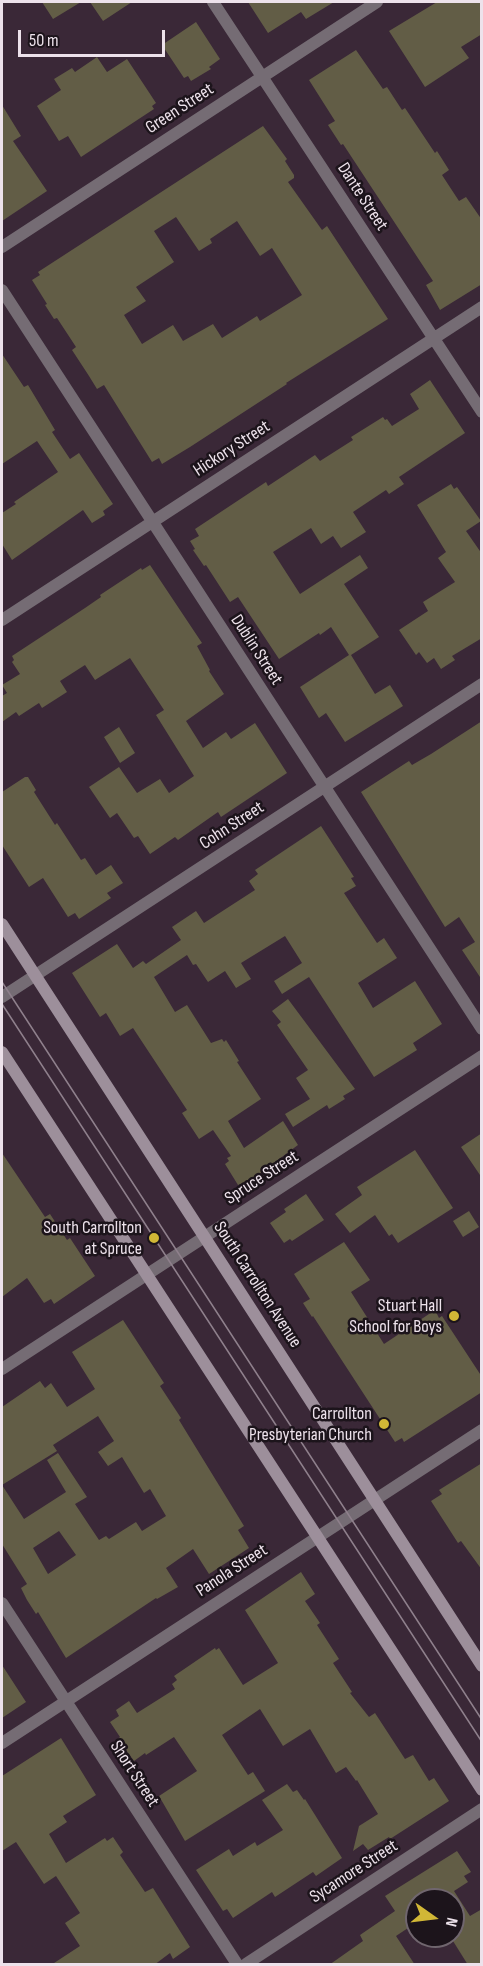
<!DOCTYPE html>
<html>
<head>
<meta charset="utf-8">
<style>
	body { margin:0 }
	#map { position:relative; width:483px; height:1966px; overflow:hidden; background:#3a2837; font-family:"Sofia Sans Condensed",sans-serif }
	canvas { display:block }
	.frame { position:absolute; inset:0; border:3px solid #ede2eb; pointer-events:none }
	.north { position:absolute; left:405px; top:1888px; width:60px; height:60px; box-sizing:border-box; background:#1c141b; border:2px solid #70666e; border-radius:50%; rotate:104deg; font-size:16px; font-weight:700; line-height:24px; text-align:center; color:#ede2eb }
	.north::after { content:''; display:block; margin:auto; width:21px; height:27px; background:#d1b736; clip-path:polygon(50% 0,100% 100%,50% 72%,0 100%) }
	.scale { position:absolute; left:18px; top:30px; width:147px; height:27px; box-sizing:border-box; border:3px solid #ede2eb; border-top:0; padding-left:8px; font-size:18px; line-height:21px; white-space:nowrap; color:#ede2eb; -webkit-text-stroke:4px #1c141b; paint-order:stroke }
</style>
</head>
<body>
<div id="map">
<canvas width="483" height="1966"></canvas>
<div class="frame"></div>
<div class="north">N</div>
<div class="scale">50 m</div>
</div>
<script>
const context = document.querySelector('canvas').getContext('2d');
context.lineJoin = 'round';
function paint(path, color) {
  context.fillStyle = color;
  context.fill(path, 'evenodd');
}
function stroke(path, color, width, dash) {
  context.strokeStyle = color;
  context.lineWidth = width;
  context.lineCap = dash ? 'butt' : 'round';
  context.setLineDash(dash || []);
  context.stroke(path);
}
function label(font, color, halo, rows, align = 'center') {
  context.font = font + ' "Sofia Sans Condensed",sans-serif';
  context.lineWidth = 5;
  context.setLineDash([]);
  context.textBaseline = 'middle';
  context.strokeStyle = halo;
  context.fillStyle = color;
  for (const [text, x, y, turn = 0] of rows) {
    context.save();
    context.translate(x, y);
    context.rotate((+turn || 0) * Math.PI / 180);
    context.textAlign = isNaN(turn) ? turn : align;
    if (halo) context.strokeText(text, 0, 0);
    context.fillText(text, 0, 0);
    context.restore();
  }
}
paint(new Path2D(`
	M42,2H81L53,19Z
	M90,2H132L103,21Z
	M248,2H334L306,19L301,12L268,33Z
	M437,2H482V34L461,47L469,58L425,87L389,31Z
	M196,22L220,59L209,67L211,69L191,81L188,76L184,78L162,45Z
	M356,50L383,89L387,87L402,110L405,108L435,153L437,151L449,170L442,175L459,201L466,197L482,220V284L440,310L426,285L433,281L343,144L341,145L328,125L335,121L309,80Z
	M97,57L107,72L127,59L156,103L152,106L154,109L81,157L68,136L59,141L37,106L61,90L54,79L72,68L75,72Z
	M2,105L21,136L13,141L47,191L2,221Z
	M263,126L287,159L285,161L294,175V178L288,182L322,230L327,226L388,319L286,383L287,384L190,447L162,464L159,458L152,462L104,385L97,389L89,376L72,350L76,347L57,318L54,319L45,305L47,304L32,280L40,275L38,272ZM176,217L199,251L212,243L210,239L237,221L260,256L272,248L302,295L260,321L257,316L222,338L213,324L183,341L173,325L142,344L124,315L146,301L136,287L174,262L154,231Z
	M2,354L24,387L28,385L55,430L52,432L70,459L79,453L113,504L103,511L105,515L92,523L83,510L12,560L2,544V513L16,504L14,502L58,472L37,441L2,464Z
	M430,380L465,433L399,477L404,484L389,494L386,490L353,512L366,532L341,548L333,536L321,544L311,528L273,552L300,594L360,555L368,568L344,584L379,637L351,655L375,694L390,685L403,706L345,742L326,713L319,718L300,687L349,655L331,627L320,635L319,633L279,659L238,597L230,602L206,565L204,566L193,550L195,549L190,541L199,536L195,529L266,482L268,486L315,455L320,461L353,440L351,437L383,417L385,420L387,419L392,426L419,409L410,394Z
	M451,484L454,489L457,487L481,521L466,531L482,554V638L452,656L455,660L441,669L434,658L427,663L419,652L416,655L399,630L428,611L423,602L455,582L438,558L446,552L417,505Z
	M150,565L202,643L197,646L210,670L209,671L224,694L186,721L203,748L226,732L231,739L255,723L287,773L221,817L218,812L178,840L175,837L150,854L138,836L134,838L117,813L110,818L89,787L119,767L137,793L160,779L169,793L194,776L156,715L164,710L130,658L95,680L85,665L60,681L67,692L42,708L39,703L19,716L16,712L2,722V696L7,693L2,685L20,674L12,662L14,660L12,656L85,608L101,597L100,595L141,568L142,570Z
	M482,721V980L462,950L475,942L459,917L445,927L361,792L409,761L412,765L431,754Z
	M119,727L135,753L120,763L104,737Z
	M25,777H28L36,790L34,792L55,825L57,823L81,860L85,858L96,875L111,865L123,883L107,893L111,898L79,919L75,913L68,917L43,878L29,887L2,845V792Z
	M321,826L354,877L351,878L356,886L344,893L377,943L384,938L397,958L358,983L373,1008L415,981L442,1024L413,1043L417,1050L374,1077L309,977L282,994L274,981L302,963L285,936L241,963L251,979L236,988L225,971L208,982L196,964L193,965L187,955L154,977L175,1012L187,1005L211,1043L222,1039L224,1042L226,1040L239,1061L237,1062L261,1099L228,1121L244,1148L283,1121L298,1145L259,1174L262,1180L252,1186L249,1181L238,1185L225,1164L229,1161L227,1158L231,1156L213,1130L199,1139L182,1113L187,1110L133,1028L120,1036L106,1013L100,1017L72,973L117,944L133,968L143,961L146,964L181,940L172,927L196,911L204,923L255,890L249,881L258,874L255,870Z
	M288,999L355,1089L343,1096L345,1099L329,1109L327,1105L293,1127L285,1114L310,1099L296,1078L308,1070L277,1025L281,1022L272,1011Z
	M482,1133V1178L461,1147Z
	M415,1150L453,1208L398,1243L392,1234L389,1236L375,1215L350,1233L335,1214L362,1195L357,1187Z
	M2,1153L45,1217L50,1214L67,1240L70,1238L95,1276L54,1304L51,1299L44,1303L27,1278L2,1297Z
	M306,1194L324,1220L292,1241L290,1239L284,1243L270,1223L286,1212L284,1209Z
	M469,1211L479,1227L463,1237L453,1221Z
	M344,1242L370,1280L351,1292L384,1344L435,1310L439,1318L442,1316L482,1377V1392L404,1442L402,1438L395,1442L313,1316L312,1317L303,1303L310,1299L294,1274Z
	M123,1320L164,1383L160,1386L181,1418L179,1420L244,1526L238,1530L249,1548L209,1574L193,1549L166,1568L178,1587L157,1599L156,1598L66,1658L38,1612L36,1614L27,1600L21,1588L27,1584L2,1544V1407L40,1381L45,1388L51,1383L67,1407L95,1389L72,1352ZM98,1416L114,1441L98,1452L108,1466L122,1457L144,1493L150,1489L166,1516L142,1531L136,1522L109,1539L106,1536L99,1540L75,1504L87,1497L58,1453L47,1460L66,1492L24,1519L2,1485L57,1451L53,1445ZM59,1531L76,1555L48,1574L33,1548Z
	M482,1463V1570L461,1541L458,1543L431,1501L442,1494L439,1490Z
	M301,1572L315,1594L305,1601L320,1623L317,1625L339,1659L333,1663L352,1692L350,1693L369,1717L375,1713L405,1759L413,1755L429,1781L434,1778L449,1801L390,1839L389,1837L368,1850L363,1844L353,1851L359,1826L378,1814L357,1780L356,1781L346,1767L336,1773L310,1729L283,1746L260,1709L222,1735L248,1775L253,1772L265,1791L185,1841L159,1796L197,1771L174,1737L146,1755L145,1753L134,1761L118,1739L120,1737L110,1722L119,1716L116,1710L129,1701L137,1713L175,1689L172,1684L177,1680L174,1676L215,1648L216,1650L219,1648L243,1685L278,1663L245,1610Z
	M2,1665L26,1702L2,1718Z
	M61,1738L96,1795L63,1816L67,1822L49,1834L66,1863L105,1838L107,1841L113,1837L123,1852L120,1855L145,1892L153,1888L190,1947L173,1959L170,1953L154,1965H51L80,1946L65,1923L80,1913L56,1876L44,1884L16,1842L2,1851V1776Z
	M287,1784L293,1792L297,1790L304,1800L305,1799L342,1858L316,1876L313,1872L275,1897L272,1892L233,1918L227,1909L223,1911L196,1870L229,1849L233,1856L255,1842L257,1846L283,1830L262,1800Z
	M457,1851L471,1872L464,1876L468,1882L454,1891L470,1916L482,1909V1965H468L453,1941V1900H417V1922L396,1936L415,1965H329L363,1941L360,1935L395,1911L385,1896Z`), '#625d46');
stroke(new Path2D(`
	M213,2L482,412
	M2,247L377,2
	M2,290L482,1029
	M2,620L482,307
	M2,997L482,684
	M2,1369L482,1056
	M2,1603L237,1964
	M2,1743L482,1430
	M246,1964L482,1809`), '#756c74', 12);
stroke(new Path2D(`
	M2,924L482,1666
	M2,1052L482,1790`), '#9d8f9b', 12);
stroke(new Path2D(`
	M2,982L482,1720
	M2,1004L482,1742`), '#8f808c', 1.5);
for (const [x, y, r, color] of [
	[154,1238,6,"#d1b736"],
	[454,1316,6,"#d1b736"],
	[384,1424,6,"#d1b736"]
]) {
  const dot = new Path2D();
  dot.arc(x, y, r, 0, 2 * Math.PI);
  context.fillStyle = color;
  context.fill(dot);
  stroke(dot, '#1c141b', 2);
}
label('18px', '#ede2eb', '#1c141b', [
	["Green Street",180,109,-33],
	["Dante Street",362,197,57],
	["Hickory Street",232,449,-33],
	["Dublin Street",256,650,57],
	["Cohn Street",232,826,-33],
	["Spruce Street",262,1178,-33],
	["South Carrollton Avenue",257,1285,57],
	["Panola Street",232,1571,-33],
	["Short Street",134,1774,57],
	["Sycamore Street",354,1872,-33]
]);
label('18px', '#ede2eb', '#1c141b', [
	["South Carrollton",142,1228],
	["at Spruce",142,1249],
	["Stuart Hall",442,1306],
	["School for Boys",442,1327],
	["Carrollton",372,1414],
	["Presbyterian Church",372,1435]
], 'right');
</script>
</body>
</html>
